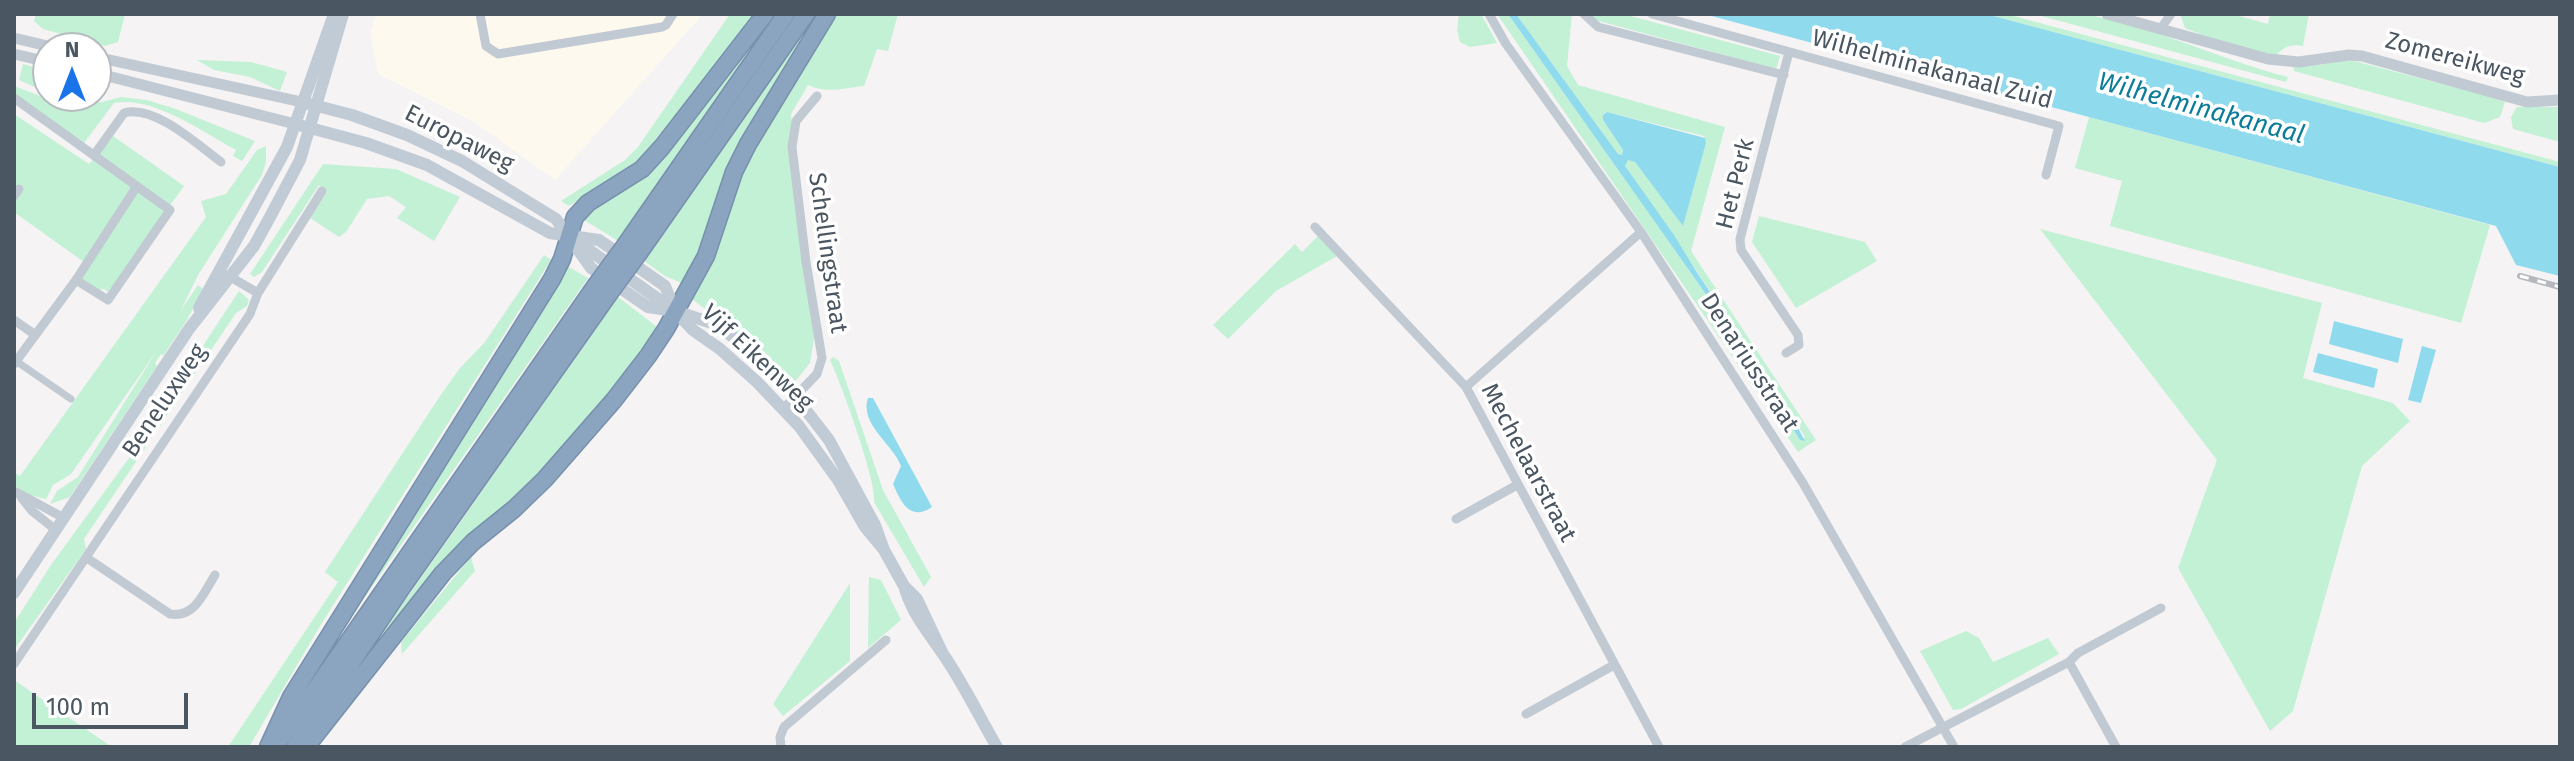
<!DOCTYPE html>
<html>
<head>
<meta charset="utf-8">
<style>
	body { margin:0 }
	#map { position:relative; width:2574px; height:761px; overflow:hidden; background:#f5f3f3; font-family:"Fira Sans",sans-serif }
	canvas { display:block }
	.frame { position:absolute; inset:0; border:16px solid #4a5661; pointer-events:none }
	.north { position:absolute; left:32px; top:32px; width:80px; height:80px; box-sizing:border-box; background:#fff; border:2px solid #b7bbc0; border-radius:50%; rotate:0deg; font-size:22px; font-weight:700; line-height:32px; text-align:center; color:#4a5661 }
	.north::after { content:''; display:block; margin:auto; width:28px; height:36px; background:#1a73e8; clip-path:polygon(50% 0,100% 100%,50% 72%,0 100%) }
	.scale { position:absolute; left:32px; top:693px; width:156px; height:36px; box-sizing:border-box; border:4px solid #4a5661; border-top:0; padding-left:10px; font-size:24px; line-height:28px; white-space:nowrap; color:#4a5661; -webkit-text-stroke:6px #fff; paint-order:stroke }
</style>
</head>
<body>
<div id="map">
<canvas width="2574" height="761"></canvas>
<div class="frame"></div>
<div class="north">N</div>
<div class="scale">100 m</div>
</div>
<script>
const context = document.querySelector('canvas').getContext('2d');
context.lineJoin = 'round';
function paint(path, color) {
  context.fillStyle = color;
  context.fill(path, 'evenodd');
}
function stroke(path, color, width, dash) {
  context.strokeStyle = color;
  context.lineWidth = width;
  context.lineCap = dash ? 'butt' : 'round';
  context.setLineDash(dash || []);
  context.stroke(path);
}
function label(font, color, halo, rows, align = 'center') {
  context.font = font + ' "Fira Sans",sans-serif';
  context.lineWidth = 7;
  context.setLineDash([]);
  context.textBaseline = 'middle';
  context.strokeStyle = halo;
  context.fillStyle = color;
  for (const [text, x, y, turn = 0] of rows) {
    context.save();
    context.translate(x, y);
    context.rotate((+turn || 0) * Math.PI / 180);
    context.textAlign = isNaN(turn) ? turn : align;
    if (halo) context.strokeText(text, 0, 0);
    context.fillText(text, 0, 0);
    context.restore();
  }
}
paint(new Path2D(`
	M376,14H703L555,180L474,122L378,74L370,33Z`), '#fdf9ef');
paint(new Path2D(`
	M36,14H125L118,42L105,46L43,29L34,21Z
	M730,14H758L639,161L569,206L561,201L625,160L638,147Z
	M775,14H778L618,241L581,218C599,201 622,194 641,179Z
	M817,14H820L708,232L686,285L665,276L644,261Z
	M831,14H898L888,51L877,49L864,86C845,88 825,94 808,85L791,114L814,338L810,363L794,383L765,353L693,300L692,295L733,184Z
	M1459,14H1481L1497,43L1470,47L1460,42L1457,30Z
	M1497,14H1508L1722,317L1800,440L1805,437C1748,345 1686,256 1625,166L1628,160L1635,162L1683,225L1706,143L1704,136L1607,112L1603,115V120L1623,150L1622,155L1618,154L1516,14H1572L1567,66L1578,85L1725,127L1691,251L1816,440L1798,452Z
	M1587,14H1623L1780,56L1776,69L1595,20Z
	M1986,14H2006L2560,162V167Z
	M2034,14C2051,14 2072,11 2089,15C2158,28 2221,60 2288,77L2286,82Z
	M2180,14H2232L2268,24L2270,14H2309L2303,46C2291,44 2284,46 2276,56L2207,37L2185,28Z
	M197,60L251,62L287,72L280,91L250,77L214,70Z
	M2339,61H2354L2484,95L2505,102L2500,117L2484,123L2294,71L2293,66L2320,65Z
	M23,64L48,71V93L19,80Z
	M14,86L43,97L74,101L102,102L121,97L147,100L176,109L255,141L242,161L233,156L236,150C203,132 152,95 114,103L84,143L14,97Z
	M2517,107H2560V142L2513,129L2511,117Z
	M14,114L89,164L113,136L184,186L108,292L104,289L96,290L80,277L88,265L14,212Z
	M2089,117L2490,225L2461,323L2110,226L2122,181L2075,168Z
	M266,146V162L262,175L198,275L181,310L198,285L203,289L187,320L163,356L161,354L155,363L157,366L70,497L50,504L57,491L78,477L156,352L71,474L53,485L46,499L29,495L14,485V472L20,476L206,217L201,201L226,194L257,150Z
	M323,164L396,169L460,197L434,241L397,218L406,207L389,196L367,199L346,232L339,237L310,218L327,192L319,185L262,272L254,277L250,274Z
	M1759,216L1865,242L1877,261L1796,308L1752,242Z
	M2040,229L2322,303L2303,378L2393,403L2410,421L2362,466L2293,711L2270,731L2178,568L2217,460Z
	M1319,235L1337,256L1276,291L1228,339L1213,325L1295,244L1302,252Z
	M544,255L551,260L320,626L249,747H228L338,582L325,572L440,396L460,368L485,342Z
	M567,266L588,278L331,645Z
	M239,291L249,300L247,306L236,313L84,539L86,549L14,650V623L51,565L129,458Z
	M618,297L657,327L603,404L338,701L364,659Z
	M833,357L839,361L883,490L931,577L924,587L874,502C878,485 840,380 830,360Z
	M471,557L475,571L402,654L401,642Z
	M869,577L881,580L901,620L868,648Z
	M850,583V661L783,716L773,704Z
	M1966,631L1979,638L1993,662L2048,638L2059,654L1961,709L1953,710L1920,651Z
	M14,680L112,747H14Z`), '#c3f1d5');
paint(new Path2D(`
	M1508,14H1516L1618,154L1622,155L1623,150L1603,120V115L1607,112L1705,138L1706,143L1683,226L1635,162L1628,160L1625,166L1674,235L1696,271L1786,406L1805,441L1800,440L1722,317Z
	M1704,14H1986L2560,167V276L2516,265L2496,226Z
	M2334,321L2403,339L2398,363L2329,344Z
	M2422,346L2436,350L2421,403L2408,400Z
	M2318,353L2378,369L2374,388L2313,372Z
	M868,398H873L932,507C910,522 901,502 893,484L901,466C893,444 859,424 868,398Z`), '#90daee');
const motorway = new Path2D(`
	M626,244L786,14
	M639,253L806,14
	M280,740L596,285
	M268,747L291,697L552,279L562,259L575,217L588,203L642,169L662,147L765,14
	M295,747L403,586L609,294
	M306,747L443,573L473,542L514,509L545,479L614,400L648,356L666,329L706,256L734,172L748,144L827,14`);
stroke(motorway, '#7690ad', 19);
stroke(new Path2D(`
	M16,361L71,399`), '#c1cad2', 7);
stroke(new Path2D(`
	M480,14L486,46L498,54L662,27L666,25L673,14
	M1489,14L1506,44L1641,232L1803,483L1954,747
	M1584,14L1598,27L1784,75
	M1652,14L2059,126L2046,175
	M2161,28L2171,14
	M14,98L170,210L108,300L76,280
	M94,155L124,113C154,104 198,145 221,162
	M14,196L19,189
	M1315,227L1466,387L1659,747
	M227,275L258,293
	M14,320L34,334
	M1786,353L1799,345L1798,335L1741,250L1740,239L1789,52
	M14,364L76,280L137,186
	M1466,387L1641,232
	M783,409L817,374L822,358L806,262L792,147L796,121L817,96
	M14,491L64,518
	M21,497L32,511L56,530
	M1456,519L1517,485
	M87,558L170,614C195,618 203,594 215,575
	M2069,662L2078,653L2161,608
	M14,664L250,314L258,293L322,191
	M1526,714L1614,665
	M781,747L780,737L784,727L886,640
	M1905,747L2069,662L2116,747`), '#c1cad2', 9);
stroke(new Path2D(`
	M2107,14L2268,59L2299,62L2349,55L2362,56L2527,102L2560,100
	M14,38L56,48
	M14,54L48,62
	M96,57L302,102
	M96,73L295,124`), '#c1cad2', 11);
stroke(new Path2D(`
	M302,102L352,115L407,135L462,161L556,219L591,268L648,307L675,311L715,324L743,344L795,396L829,440L875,525L884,550
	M295,124L366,143L427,165L550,233L599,240L665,286L675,311
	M575,240L675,311L693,330L720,349L757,382L799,426L838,480L865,527L884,550L904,586L917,599L943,654
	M199,308L287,147L334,14
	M905,589C913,615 928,632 943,654C963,683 979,716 997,747
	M14,593L189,329L254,246L270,217L300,160L343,14`), '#c1cbd6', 12);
stroke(motorway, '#8ba5c1', 16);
const rail = new Path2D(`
	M2520,276L2560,287`);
stroke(rail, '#b5b8bd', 6);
stroke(rail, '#fff', 3, [9]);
const motorwayBridge = new Path2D(`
	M596,285L626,244
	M609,294L639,253`);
stroke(motorwayBridge, '#7690ad', 19, []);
stroke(motorwayBridge, '#8ba5c1', 16);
label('24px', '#4a5661', '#fff', [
	["Zomereikweg",2455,59,15],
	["Wilhelminakanaal Zuid",1932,70,15],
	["Europaweg",459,139,27],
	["Het Perk",1736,184,-76],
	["Schellingstraat",827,253,82],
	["Vijf Eikenweg",757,358,43],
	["Denariusstraat",1749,363,57],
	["Beneluxweg",165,401,-56],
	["Mechelaarstraat",1528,463,62]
]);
label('italic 26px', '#0c7c9b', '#fff', [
	["Wilhelminakanaal",2201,109,15]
]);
</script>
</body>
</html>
